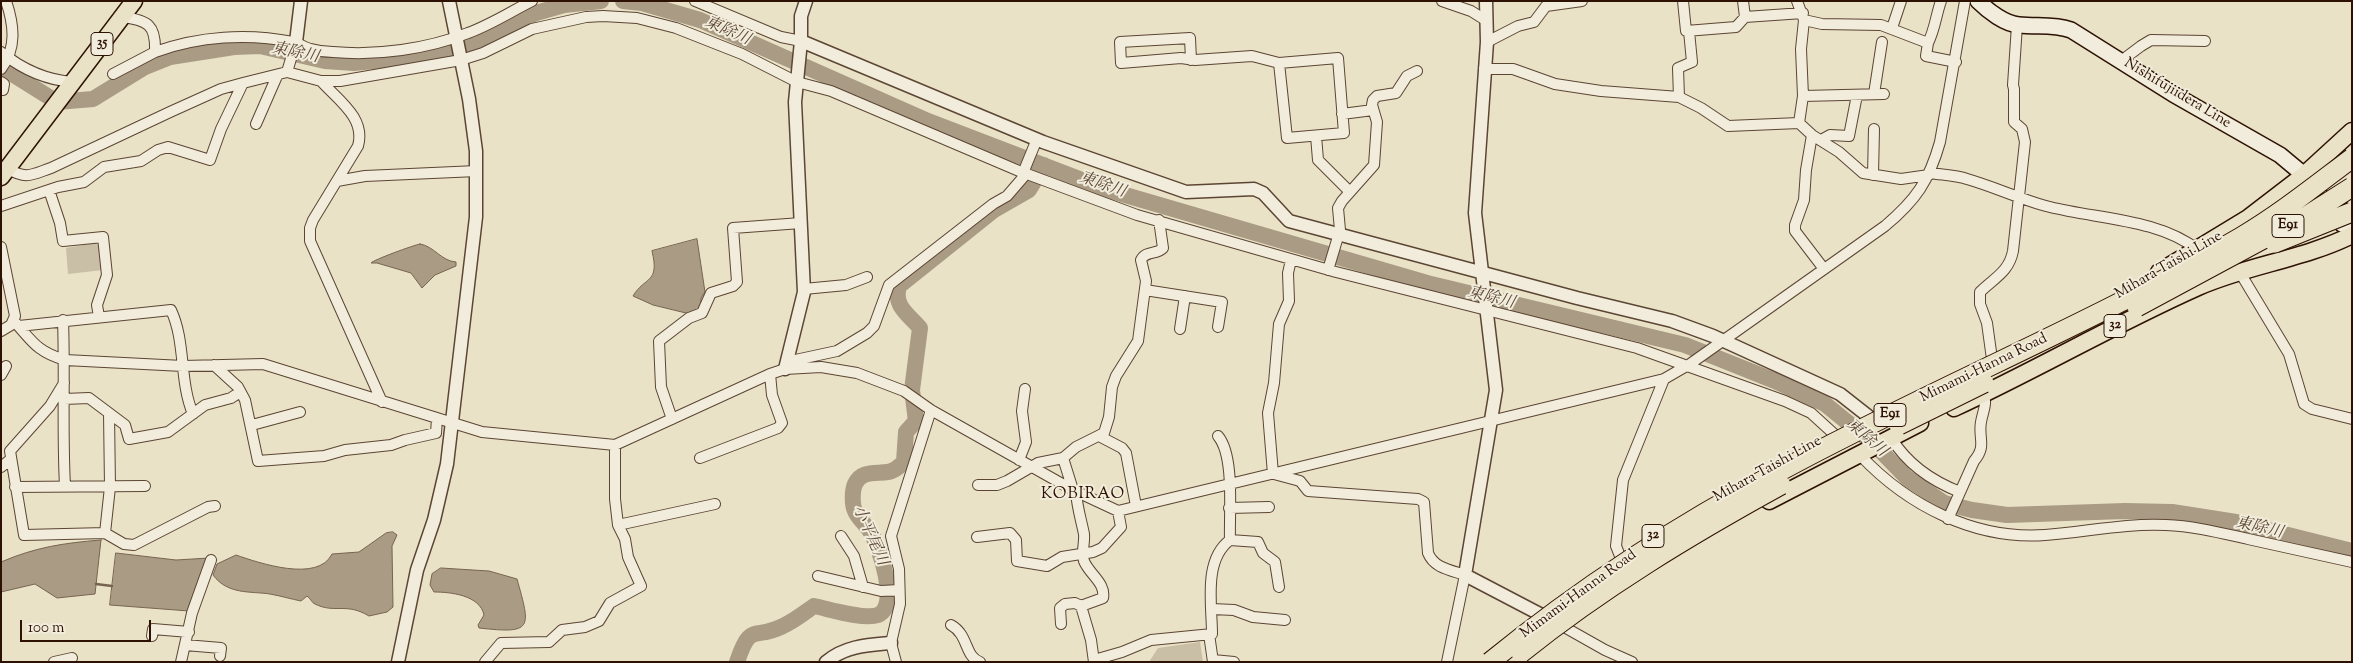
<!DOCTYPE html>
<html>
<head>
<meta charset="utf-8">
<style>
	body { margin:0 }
	#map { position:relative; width:2353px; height:663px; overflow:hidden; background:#e9e2c7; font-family:"Sorts Mill Goudy",serif }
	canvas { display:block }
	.frame { position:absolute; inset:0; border:2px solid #2d1102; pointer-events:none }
	.scale { position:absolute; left:20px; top:620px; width:131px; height:22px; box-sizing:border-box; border:2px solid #2d1102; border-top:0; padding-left:6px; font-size:15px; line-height:18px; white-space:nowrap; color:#2d1102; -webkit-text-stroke:4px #f1ecdb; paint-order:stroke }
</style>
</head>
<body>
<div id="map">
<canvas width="2353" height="663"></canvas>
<div class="frame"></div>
<div class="scale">100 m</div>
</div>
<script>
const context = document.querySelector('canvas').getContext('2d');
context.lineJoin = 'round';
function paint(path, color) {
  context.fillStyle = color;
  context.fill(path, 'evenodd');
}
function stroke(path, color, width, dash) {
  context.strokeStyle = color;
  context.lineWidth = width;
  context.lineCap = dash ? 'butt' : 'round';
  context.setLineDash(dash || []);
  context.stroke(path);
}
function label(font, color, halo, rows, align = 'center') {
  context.font = font + ' "Sorts Mill Goudy","Noto Serif JP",serif';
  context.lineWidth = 4;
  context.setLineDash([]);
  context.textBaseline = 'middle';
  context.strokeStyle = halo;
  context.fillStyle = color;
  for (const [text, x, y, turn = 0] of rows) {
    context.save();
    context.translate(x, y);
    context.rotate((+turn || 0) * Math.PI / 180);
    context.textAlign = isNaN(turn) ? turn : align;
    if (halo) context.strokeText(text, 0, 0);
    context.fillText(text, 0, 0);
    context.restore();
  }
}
paint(new Path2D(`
	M95,243L101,247L103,270L68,274L66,248Z
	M1200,642L1203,662H1149L1158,648Z`), '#c9bea6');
const water = new Path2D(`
	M697,239L705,292L701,298V308L690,314L653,305L633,296C645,276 660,284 652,251Z
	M420,244C434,246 441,261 456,262V266L435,275L422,288L411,273L377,263H371C373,260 414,245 420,244Z
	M393,532L397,535L392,546L393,607L387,612L369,616C346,602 335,614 315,604C312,603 311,599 307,596L301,601C291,599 281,596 270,594C250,591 228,595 213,575L217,564L236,555C259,563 318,583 332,554L359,552L386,533Z
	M101,540L95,594L57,598L35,584L1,592V562C36,547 64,543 101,540Z
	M116,553L176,560L209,558L189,611L110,605Z
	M441,568L489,571L517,579C531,629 533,634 479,628L478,625L484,615C480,595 450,592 434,592L430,585L432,574Z`);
paint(water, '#a99b84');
stroke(water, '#776450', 1);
stroke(new Path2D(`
	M96,584L112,586`), '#776450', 2.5);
stroke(new Path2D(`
	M623,1L642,3L700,20L928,121L1108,190L1427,283L1685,345L1775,381L1825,404L1873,443L1907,478L1944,503L1972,510L2007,515L2125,511L2172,512L2236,522L2352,551
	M1,67L57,102L93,99L145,67L170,57L234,47L260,46L325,61L354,63L393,59L448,51L470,45L536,13L564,5L601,1
	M737,662C751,621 753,641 783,626C794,621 804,613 814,606C829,609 864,620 878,615C900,606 879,546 871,533C867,525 858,519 855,511C852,505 852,491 855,484C861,470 876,474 888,472C895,471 900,466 904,462L906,432L916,421L912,390L920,328C908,314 893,306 899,286L994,210L1029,190L1044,165`), '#a99b84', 16);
const minor = new Path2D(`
	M695,1L781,37L801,41
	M1442,1L1471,11L1487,21
	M1683,1L1686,31L1736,27L1745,17L1803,13
	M1743,1L1745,17
	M1797,1L1804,20L1801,49L1803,96L1799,123
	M122,17C148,20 156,25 155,52C199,36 248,33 293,42C299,43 305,48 311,49C318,51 326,52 333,52C377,56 427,49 468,33C490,25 510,12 532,1
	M1804,20L1822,24L1881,25L1928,43C1935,29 1936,15 1941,1
	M1892,28L1901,1
	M1487,42L1518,26L1534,22L1546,6L1582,1
	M1928,43L1926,56L1956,62
	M1,52C23,70 45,80 73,82
	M1338,58L1344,133L1287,138L1279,63Z
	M1191,60L1190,38L1120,42L1121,63L1181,58L1195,60L1252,56L1279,63
	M2121,61L2141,46L2151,40L2205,41
	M1,69C17,48 14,25 6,1
	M1484,69H1513L1555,84L1601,91L1679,97L1701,108L1728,126L1799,123L1812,135L1839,152L1863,173L1901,179L1929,175
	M287,72L296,42
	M113,74L155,52
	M321,81C338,100 366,118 358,146L313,220L310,228V241L382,402
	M1,82L4,84L3,90
	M1874,94L1882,42
	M1803,96L1884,94
	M1679,97L1678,68L1692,62L1689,31
	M1342,114L1373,110
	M256,124L277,76
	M1812,135L1806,170L1804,200L1795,225V231L1824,269
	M1316,136L1318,160L1350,192
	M1821,140L1830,135L1849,136L1857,95
	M8,169C27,180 33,174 51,168L170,112L221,89L243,83L287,72L321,81H340L461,60L483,53L532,29L586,17L603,16L637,18L676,28L742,54L797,82L831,91L1019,171L1137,215L1336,272L1637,348L1785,401L1811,413L1834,434
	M1023,173L1037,139
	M1930,173C1942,175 1955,175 1967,179C1995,187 2022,200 2050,207C2098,219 2159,219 2198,250
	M1873,175L1874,129
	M337,181L365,176L477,171
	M49,190L60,223L63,241L103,237L107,275L97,305L99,317
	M1,206L58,187L84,182L104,167L141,161L158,150L168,147L210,160L221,129L243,83
	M1,247L15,316L11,325L1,331
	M1328,270L1340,230L1338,208L1342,201L1374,165L1377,122L1372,105L1373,100L1377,96L1396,93L1407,76L1417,71
	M2239,271L2289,354L2304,404L2312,409L2352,419
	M804,289L846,285L867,277
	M1145,290L1222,302L1218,327
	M63,320C65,375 62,430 65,486
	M14,321C32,341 37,352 65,360L183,366L263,364L482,432L615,445L770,374L785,369L821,367L857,373L904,391L931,410L1073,490L1118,511L1664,379L1690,364L1885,226C1916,200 1929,181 1940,142L1965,1
	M19,326L171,310C186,342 179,381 193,414
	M1180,329L1185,296
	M1992,359L1987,323L1980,304V292C1994,278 2009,272 2013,251L2025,142L2022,129L2014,122V89L2013,85L2017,25
	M786,362L837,351L867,333L874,326L889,285L993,204L1007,196L1026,174
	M214,365L238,387L245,400L258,461L324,456L345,450L391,445L405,440L436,433L437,418
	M1,375L6,366
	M64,383L50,406L10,451L24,535L105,533L124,544L134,545L208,507L215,506
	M64,399L89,398L125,425L129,439L168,432L205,405L231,398L240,392
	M672,419L661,387L659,341L689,318L702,313L711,293L733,286L737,282L733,228L801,223
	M252,425L300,412
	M1099,436L1122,448L1126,453L1136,506
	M1218,436C1235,456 1229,514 1230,540
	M1892,439C1908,465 1932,481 1960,492
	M1860,455C1908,506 1975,540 2045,535C2086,532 2125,523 2166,525C2194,526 2221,533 2248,539C2283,547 2317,554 2352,562
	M700,458L778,428L782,423L772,395L770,374
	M1063,458L1073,490
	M1019,460L1026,442L1022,411L1025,389
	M1,467L11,459
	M1273,474L1268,413L1274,383L1279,324L1289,301L1288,273L1291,260
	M1274,474L1300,481L1308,491L1418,499L1424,502L1428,553C1434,568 1450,570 1465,575L1447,662
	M978,485H997L1007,481L1038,463L1063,458L1076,447L1104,433L1109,417L1112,387L1116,376L1138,341L1146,281L1141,260C1146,250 1157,255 1163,248L1159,220
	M15,487L145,486
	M1076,492C1077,507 1081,519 1084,534C1085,543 1081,552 1084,561C1089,574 1106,583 1103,598L1081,606
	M1229,508L1269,507
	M1948,519L1974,461C1987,446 1978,438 1981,422C1983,411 1987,405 1984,394
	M618,525L715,504
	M105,533L110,487L109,413
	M841,536L854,556L863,587
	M977,537L1010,533L1016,540L1017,561L1047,566L1062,557L1093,552L1102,548L1121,527L1118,511
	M1620,556L1616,546L1623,480L1664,379
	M818,576L881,591L899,590
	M1212,609L1234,610L1253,617L1285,620
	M1061,624L1060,608L1065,604L1075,603L1081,606L1091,640L1094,662
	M951,625C969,635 964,656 980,662
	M1566,628L1605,650L1632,662
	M1209,634L1213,662
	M152,636L153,629L189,632
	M185,645L221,648L220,656
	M1094,660L1122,652L1151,640L1212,634C1212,605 1203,560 1230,540L1258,542L1263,553L1275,562L1279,587
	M1213,660L1234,662
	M54,662L72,658
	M181,662L192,613L211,560
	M485,662L501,643L549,642L562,630L585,627L599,621L610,603L641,586L628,557L625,539L618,525L615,499V445
	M896,662L891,643L900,604L899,569L891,536L931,410`);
const tertiary = new Path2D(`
	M1486,1L1487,42L1475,213L1496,390L1465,575L1553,621
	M801,41L1043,142L1186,192L1254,189L1263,193L1289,221L1577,298L1672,321L1713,336L1840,394L1868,416
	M296,42L301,1
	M785,369L804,292L795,102L801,41V16L806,1
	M398,662L417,570L434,520L447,464L476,217V151L469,99L449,1
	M826,662C845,646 867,645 891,643`);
const secondary = new Path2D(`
	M1978,1C1988,11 2005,24 2019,25C2037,27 2054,24 2071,30L2173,94L2280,155L2304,175L2342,224L2352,228`);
const primary = new Path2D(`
	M1,177L134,1
	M2159,272L2248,218L2304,175L2352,131
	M1954,408C2036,370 2115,324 2198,287C2248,265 2304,259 2352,235
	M1769,501L1920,423`);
stroke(minor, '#5c4533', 12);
stroke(tertiary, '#5c4533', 15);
stroke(secondary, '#2d1102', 18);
stroke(primary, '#2d1102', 19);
stroke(minor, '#f1ecdb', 10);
stroke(tertiary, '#f1ecdb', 12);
stroke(secondary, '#f1ecdb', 15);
stroke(primary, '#e9e2c7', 16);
const motorwayBridge = new Path2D(`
	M2275,243L2352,212
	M2137,307L2308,215L2352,187
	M1899,425L1984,383
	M1521,653C1602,588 1690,535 1781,485
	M1490,662C1582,587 1679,524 1784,469C1934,388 2093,323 2241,237C2280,214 2316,185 2352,158`);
stroke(motorwayBridge, '#2d1102', 21, []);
stroke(motorwayBridge, '#e9e2c7', 19);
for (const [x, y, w] of [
	[102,44,22],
	[2288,226,32],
	[2115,326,22],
	[1890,415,32],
	[1653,536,22]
]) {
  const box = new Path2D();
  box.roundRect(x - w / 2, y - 11.5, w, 23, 4);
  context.fillStyle = '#f1ecdb';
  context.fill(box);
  stroke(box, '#2d1102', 1);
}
label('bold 14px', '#2d1102', null, [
	["35",102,44],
	["E91",2288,226],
	["32",2115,326],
	["E91",1890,415],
	["32",1653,536]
]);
label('15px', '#2d1102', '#f1ecdb', [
	["Nishifujiidera Line",2177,94,31],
	["Mihara Taishi Line",2169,266,-30],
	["Mimami-Hanna Road",1984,369,-26],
	["Mihara Taishi Line",1768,470,-29],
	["Mimami-Hanna Road",1579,595,-36]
]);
label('italic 16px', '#5f4836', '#f1ecdb', [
	["東除川",727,32,24],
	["東除川",295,54,12],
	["東除川",1102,186,19],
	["東除川",1491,299,14],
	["東除川",1866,439,41],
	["東除川",2259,529,13],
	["小平尾川",869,536,66]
]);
context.letterSpacing = '1px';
label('16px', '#2d1102', '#f1ecdb', [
	["KOBIRAO",1083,495]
]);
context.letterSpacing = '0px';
</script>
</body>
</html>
